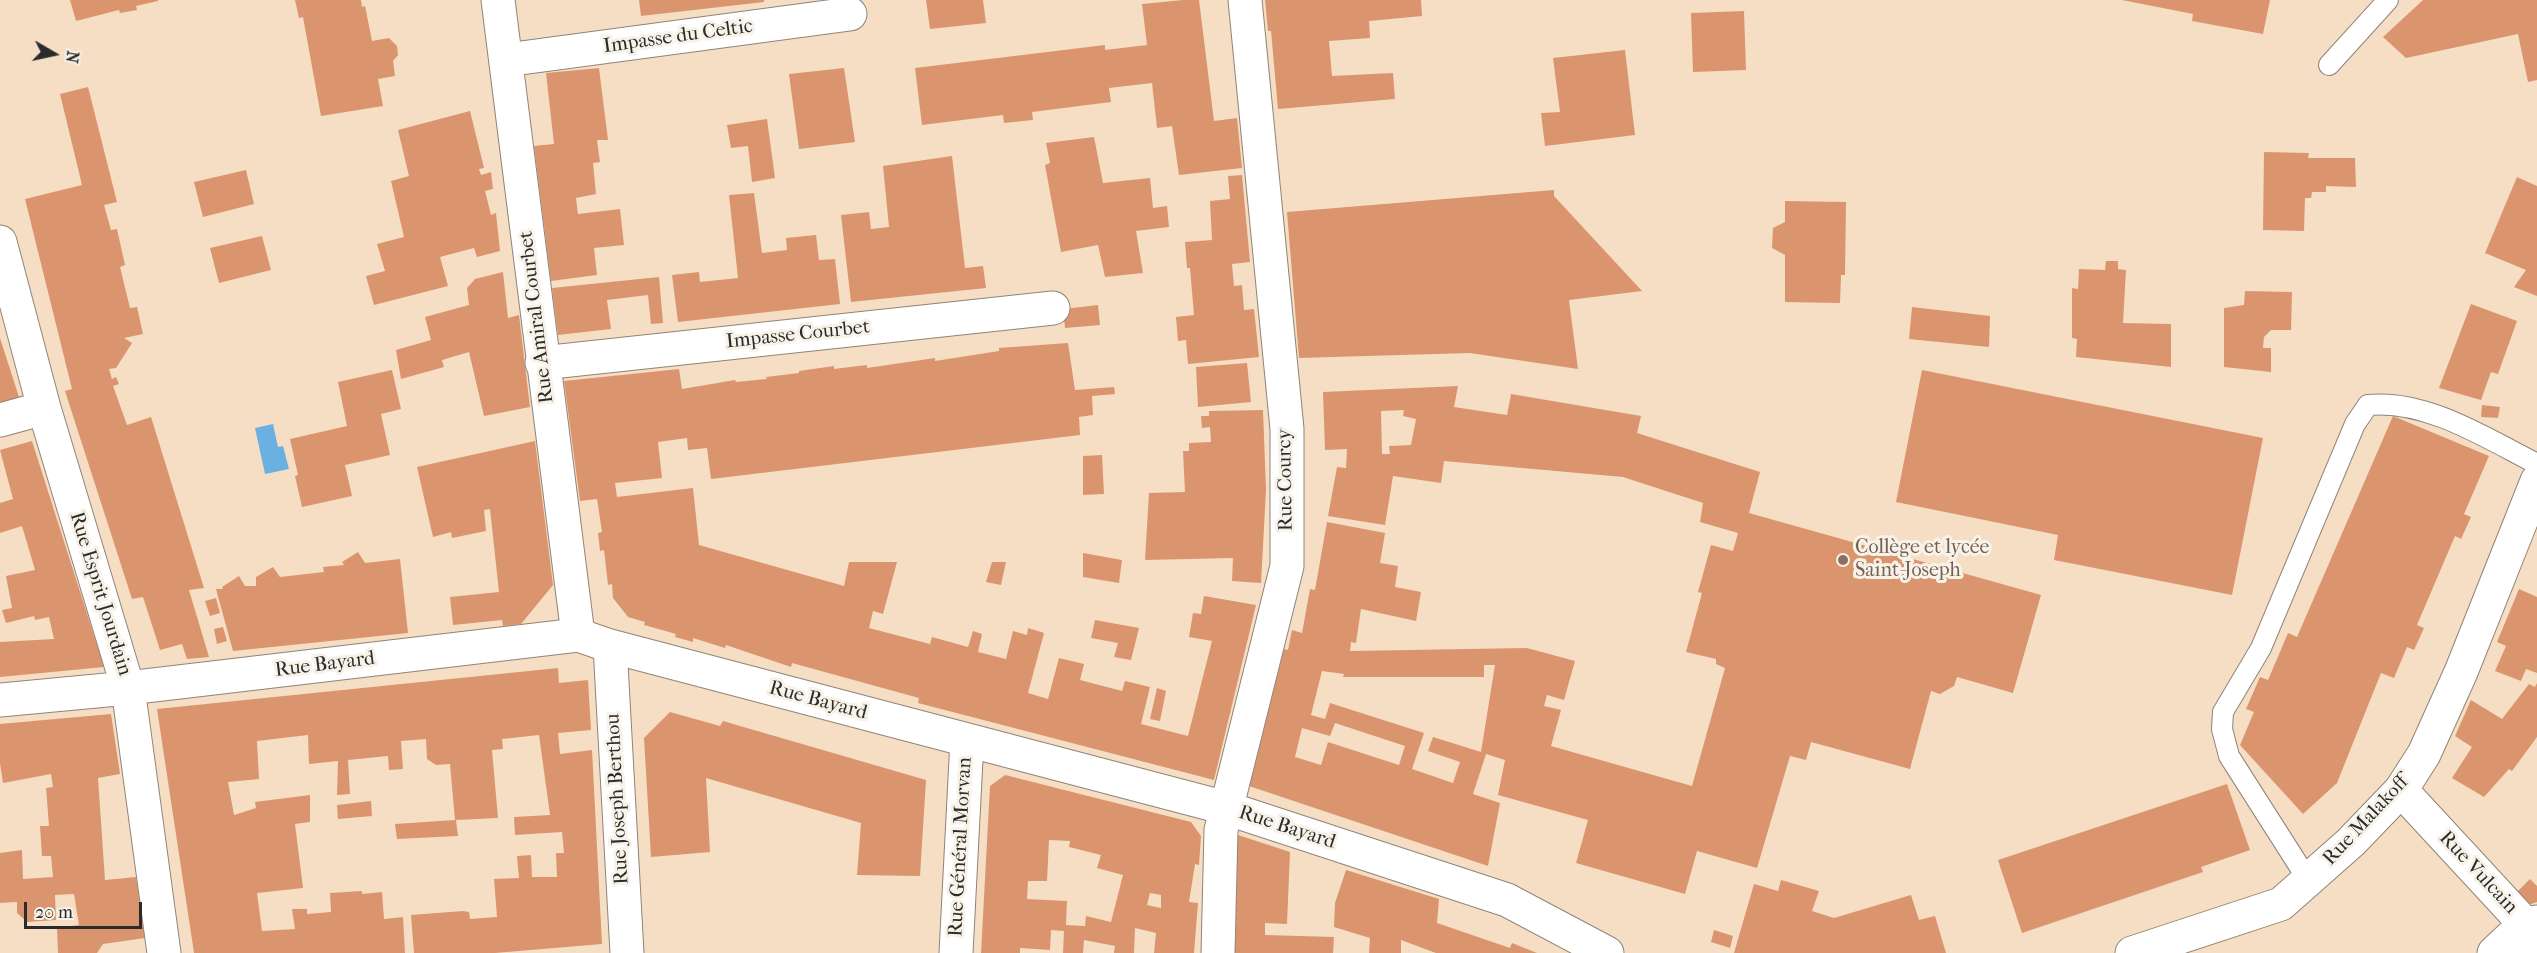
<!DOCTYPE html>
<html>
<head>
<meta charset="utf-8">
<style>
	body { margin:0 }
	#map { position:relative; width:2537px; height:953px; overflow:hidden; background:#f5dec4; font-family:"IM FELL French Canon",serif }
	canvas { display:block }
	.north { position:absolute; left:24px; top:24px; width:60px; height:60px; -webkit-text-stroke:4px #f7f3e8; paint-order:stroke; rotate:99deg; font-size:16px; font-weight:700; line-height:24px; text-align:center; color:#2b2b2b }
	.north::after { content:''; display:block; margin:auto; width:21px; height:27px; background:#2b2b2b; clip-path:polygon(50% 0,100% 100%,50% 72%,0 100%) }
	.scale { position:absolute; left:24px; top:902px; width:118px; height:27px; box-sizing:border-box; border:3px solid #2b2b2b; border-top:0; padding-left:8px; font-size:18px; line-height:21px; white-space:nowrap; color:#2b2b2b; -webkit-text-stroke:4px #f7f3e8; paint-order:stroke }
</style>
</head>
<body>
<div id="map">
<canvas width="2537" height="953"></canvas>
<div class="north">N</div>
<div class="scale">20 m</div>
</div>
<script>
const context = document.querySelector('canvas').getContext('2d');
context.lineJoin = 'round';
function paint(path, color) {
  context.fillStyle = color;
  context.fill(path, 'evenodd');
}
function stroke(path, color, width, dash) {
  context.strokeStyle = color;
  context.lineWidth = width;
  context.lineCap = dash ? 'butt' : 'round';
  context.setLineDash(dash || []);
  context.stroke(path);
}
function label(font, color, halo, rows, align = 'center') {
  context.font = font + ' "IM FELL French Canon",serif';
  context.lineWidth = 6;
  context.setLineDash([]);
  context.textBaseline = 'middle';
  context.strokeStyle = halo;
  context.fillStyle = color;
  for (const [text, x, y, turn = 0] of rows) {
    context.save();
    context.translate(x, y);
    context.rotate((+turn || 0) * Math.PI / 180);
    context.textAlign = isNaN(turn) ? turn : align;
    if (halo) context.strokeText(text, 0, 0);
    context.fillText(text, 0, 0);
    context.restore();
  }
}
paint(new Path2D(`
	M273,424L278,447L283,446L289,469L265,474L255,428Z`), '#6ab0e1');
paint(new Path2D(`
	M70,0H158V1L136,6L137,10L120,13L119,10L76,21Z
	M295,0H361L362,7L365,6L372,41L389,38L397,46L398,55L393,61L395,76L378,79L383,106L321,116L303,17L299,18Z
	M639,0H764V2L641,16Z
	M926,0H983L986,23L930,29Z
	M1183,0H1199L1214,121L1237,118L1242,168L1179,175L1172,126L1157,128L1152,83L1109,88L1111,102L1032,112L1033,120L1004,123L1003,115L922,125L915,68L1105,45V50L1147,45L1142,4Z
	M1265,0H1421L1422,16L1369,21L1370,38L1329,41L1332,76L1393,73L1395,99L1278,109L1271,31H1268Z
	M2122,0H2270L2263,34L2192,21L2193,14Z
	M2423,0H2537V80L2528,82L2518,34L2406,58L2383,37Z
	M1744,11L1746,70L1693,72L1691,13Z
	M1625,50L1635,135L1545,146L1541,113L1560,112L1553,58Z
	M599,68L608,140H597L600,162L593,163L596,194L576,198L578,214L620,209L624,245L594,248L597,275L551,281L534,146L554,144L546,73Z
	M844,68L855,142L799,149L789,74Z
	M88,87L117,202L104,205L111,230L117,229L125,265L120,267L130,308L137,307L143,334L124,338L132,343L116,368L109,369L112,379L116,377L119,384L113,386L127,425L151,417L204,588L189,590L209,657L187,659L182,644L160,650L143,597L132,599L65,391L72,389L25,199L82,185L60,94Z
	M470,111L484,168L479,169L481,175L491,172L493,189L485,191L491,215L496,213L500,251L477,257L474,248L440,257L448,286L374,305L366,276L385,271L377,244L404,237L391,181L409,176L398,130Z
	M767,119L775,178L752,182L748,146L731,148L727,125Z
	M1094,137L1103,183L1150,178L1153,208L1167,206L1169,227L1136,231L1143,273L1105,277L1098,245L1061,252L1045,165L1050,163L1046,143Z
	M2264,152L2309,153L2308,158H2355L2356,187L2326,186V192H2312L2311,198H2305L2304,231L2263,230Z
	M952,156L965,268L983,266L986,288L851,302L841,215L869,212L871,229L889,227L883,166Z
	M246,170L254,204L203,217L194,182Z
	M1242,175L1250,262L1232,264L1234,286L1242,285L1244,310L1254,309L1259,357L1188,364L1186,340L1178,341L1176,317L1194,315L1190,268H1187L1185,242L1212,240L1210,201L1230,199L1228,176Z
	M2517,177L2537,186V296L2514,287L2526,270L2485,253Z
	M1554,190V196L1642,291L1569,300L1578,369L1470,353L1299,358L1287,212Z
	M754,193L762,253L787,250L786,238L816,235L819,260L835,259L840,304L678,322L672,275L699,272L700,282L738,278L729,195Z
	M1785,201L1846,202L1845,275H1841L1840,303L1785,302V255L1772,248L1773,228L1785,222Z
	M262,236L271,270L219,283L210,248Z
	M2106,261H2118V269L2126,270L2123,323L2171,324V367L2076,357L2077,339L2072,338V288L2078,289L2079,269L2105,270Z
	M503,272L508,318L519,315L530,407L484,416L469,352L442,360L444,367L401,379L396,350L431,340L425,317L469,305L467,288L475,279Z
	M659,277L663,323L651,324L648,295L607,300L611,329L558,335L552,288Z
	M2245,291L2292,292L2291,330H2271L2264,337L2263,348H2271V372L2224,367V308L2244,305Z
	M2471,304L2517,321L2498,374L2491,372L2481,400L2439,388Z
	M1098,305L1100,325L1065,328L1063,309Z
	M1912,307L1990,316L1989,347L1909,339Z
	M0,338L19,397L0,402Z
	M1068,343L1075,390L1114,387L1115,394L1092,396L1093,415L1079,417L1080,435L711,479L707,448L688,450L687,438L658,442L662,478L615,483L617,497L693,488L699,545L844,586L849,562H897L883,614L873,611L869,628L930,644L932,637L968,647L973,631L982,634L978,652L1006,659L1013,631L1027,635L1028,628L1044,633L1028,693L1048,699L1059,658L1084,664L1080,680L1122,691L1125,681L1150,687L1141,724L1188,736L1212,641L1189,637L1193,613L1201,614L1204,596L1256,605L1214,780L918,703L919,698L792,663L791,667L726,645L725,648L693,638V642L675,637L676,634L644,625L645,622L628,617L613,598L612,584L608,585L604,550L600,551L598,533L602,532L597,499L580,501L564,381L679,369L682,389L735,380L736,382L767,379L766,377L799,373V371L834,366V369L867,365V368L935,358V361L999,351V348Z
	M1247,363L1251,402L1198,407L1196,367Z
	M392,370L401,409L381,414L390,455L345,465L352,496L302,507L295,476L298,475L290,439L347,426L338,382Z
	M1922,370L2263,438L2232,595L2054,560L2058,535L1896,502Z
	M1458,386L1454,407L1507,415L1511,394L1641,416L1637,433L1760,472L1749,513L2041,595L2013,693L1957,677L1954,686L1940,694L1931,691L1910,769L1811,742L1806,760L1790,756L1757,868L1697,851L1685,894L1576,863L1588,820L1498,795L1505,760L1486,754L1473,794L1500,803L1488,866L1249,786L1284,649L1288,650L1292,630L1302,633L1310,589L1315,590L1327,522L1385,533L1380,563L1398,566L1395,587L1421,592L1416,621L1361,609L1356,643L1351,642L1350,651L1527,648L1575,661L1564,700L1547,695L1544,706L1561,710L1551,746L1692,786L1725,668L1716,664V659L1686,652L1702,593L1698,592L1711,545L1733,551L1738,533L1700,522L1703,503L1623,477L1444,461L1441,483L1393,476L1385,525L1328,516L1337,467L1346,468L1347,449L1325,450L1323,392ZM1404,410L1403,416L1416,419L1411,445L1389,446L1390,454H1382L1381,411ZM1484,665H1495L1481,752L1433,737L1428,751L1460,762L1453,783L1412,769L1424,733L1330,703L1325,719L1311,715L1322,671L1344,674L1343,677H1484ZM1335,723L1405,746L1399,765L1328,742L1321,765L1295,757L1302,728L1330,736Z
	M2482,405L2500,407L2498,418L2481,417Z
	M1263,410L1266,490L1261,583L1232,581L1233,558L1145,560L1149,493L1185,492L1183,451H1189V443L1211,442L1210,427L1202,428L1201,416H1209V411Z
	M2393,416L2489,456L2464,514L2471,517L2461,539L2455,536L2417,625L2424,628L2414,650L2407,647L2394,678L2381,673L2337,783L2303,814L2240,745L2254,712L2246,709L2260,677L2268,680L2288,633L2297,637Z
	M32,441L104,667L0,677V642L54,639L49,617L35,620L34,616L6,623L2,610L12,608L6,576L35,570L22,526L0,533V503L13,499L0,450Z
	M535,441L553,585L521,624L503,626L502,620L453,625L450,597L499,592L490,509L484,510L486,531L452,538L451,532L433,537L417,467Z
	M1102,455L1104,494L1083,495V456Z
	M358,552L365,563L400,559L408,633L233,651L216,589H223L222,587L239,576L245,586H256V577L273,567L280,577L324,572L323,567L344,565L342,562Z
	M1083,553L1122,560L1119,583L1083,577Z
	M992,562H1006L1001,585L986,582Z
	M2519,589L2537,597V673L2526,669L2521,681L2495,671L2506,646L2497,642Z
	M216,598L220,613L210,616L205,601Z
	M1095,620L1139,628L1131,660L1114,657L1118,643L1091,638Z
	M223,627L227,641L217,644L214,629Z
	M558,668L559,683L588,680L591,730L558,733L560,754L592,750L602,944L495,953H414L411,915L463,911L469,912L470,919L497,917L494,879L519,878L517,856L531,855L532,877H557L556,853H564L562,832L515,835L514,817L550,815L539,735L502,739L503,749L492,750L498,818L456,820L458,836L397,839L395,824L455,820L450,764L436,765L427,759L426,739L401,741L403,769L389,770L388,756L348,760L350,794L337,795L338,761L309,764L308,735L257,741L259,779L228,782L234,815L256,808L255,802L310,795V822L295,824L303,888L257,893L262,931L295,929L292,909H307V914L331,912L330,893L362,891V894L382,892L384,919L403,917L405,953H194L157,709Z
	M2537,683V737L2512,771L2509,769L2484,797L2452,778L2472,747L2455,736L2471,700L2502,719L2529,684L2535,687Z
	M1157,688L1166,691L1160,721L1150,719Z
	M670,712L720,726L723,721L926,780L920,876L857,875L861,823L706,778L710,852L651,857L644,738Z
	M111,714L120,774L98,778L105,880L136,877L145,938L103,944L97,953H58L57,928L79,925L74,894L55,895L56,920L27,922L17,913V902L0,903V853L22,850L23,879L53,877L51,856H42L40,826H49L46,788L53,787L51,774L3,783L0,763V724Z
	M1005,775L1191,822L1201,836L1199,865L1195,864L1189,902L1198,903L1194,953H1154L1156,933L1135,928L1134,953H1114L1115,946L1084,940L1083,953H1063L1064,931L1051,930L1050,950L1020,948V953H981L990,786ZM1049,840L1070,841L1069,847L1101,855L1097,868L1123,875L1111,922L1086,916L1085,926L1066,925L1067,901L1027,899L1028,881H1047ZM1150,893L1161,895V908L1147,905Z
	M2227,784L2250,850L2201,867L2203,872L2022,933L1998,860Z
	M371,801L372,816L338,819L337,805Z
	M1235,834L1290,852L1287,924L1265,923V935L1334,937L1333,953H1234L1236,933H1230Z
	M1346,870L1439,899L1437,923L1510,948L1512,943L1537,953H1436L1401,940V953H1369L1370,938L1334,927L1335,903Z
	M2530,879L2537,886V902L2528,905L2513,896Z
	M1781,880L1819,891L1812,911L1834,918L1911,895L1919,920L1935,916L1946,953H1734L1754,884L1778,891Z
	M1714,930L1733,936L1730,948L1711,942Z`), '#db956e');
const service = new Path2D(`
	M2329,65L2388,0
	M2308,880L2229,756L2222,729L2223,712L2261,648L2355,424L2368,405C2426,399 2486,438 2537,464`);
const minor = new Path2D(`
	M498,0L578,635
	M506,60L850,14
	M0,242L44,408L128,688L164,953
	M542,363L1053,308
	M0,420L44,408
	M610,646L627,953
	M0,700L128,688L578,635L610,646L1226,808L1507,900L1607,953
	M2401,790L2525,924
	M956,953L967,740
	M1218,953L1221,830L1287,566V429L1245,0
	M2494,953L2525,924L2537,922
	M2534,953L2537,940`);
const tertiary = new Path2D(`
	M2132,953L2281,904L2351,842L2401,790L2424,754L2461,672L2537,481`);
stroke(service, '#908478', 22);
stroke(minor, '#908478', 35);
stroke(tertiary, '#908478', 35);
stroke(service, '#fff', 20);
stroke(minor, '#fff', 33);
stroke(tertiary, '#fff', 33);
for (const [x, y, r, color] of [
	[1843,560,6,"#8d6e63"]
]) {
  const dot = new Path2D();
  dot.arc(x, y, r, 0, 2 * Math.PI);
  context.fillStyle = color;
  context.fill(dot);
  stroke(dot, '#f7f3e8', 2);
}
label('20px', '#2b2b2b', '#f7f3e8', [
	["Impasse du Celtic",678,37,-8],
	["Rue Amiral Courbet",537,317,-97],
	["Impasse Courbet",798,335,-6],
	["Rue Courcy",1286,480,-91],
	["Rue Esprit Jourdain",100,594,73],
	["Rue Bayard",325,665,-7],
	["Rue Bayard",818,701,15],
	["Rue Joseph Berthou",618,799,-93],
	["Rue Malakoff",2366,821,-47],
	["Rue Bayard",1287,828,18],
	["Rue Général Morvan",961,847,-87],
	["Rue Vulcain",2478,873,47]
]);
label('20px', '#785e54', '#f7f3e8', [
	["Collège et lycée",1855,548],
	["Saint-Joseph",1855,571]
], 'left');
</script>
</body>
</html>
